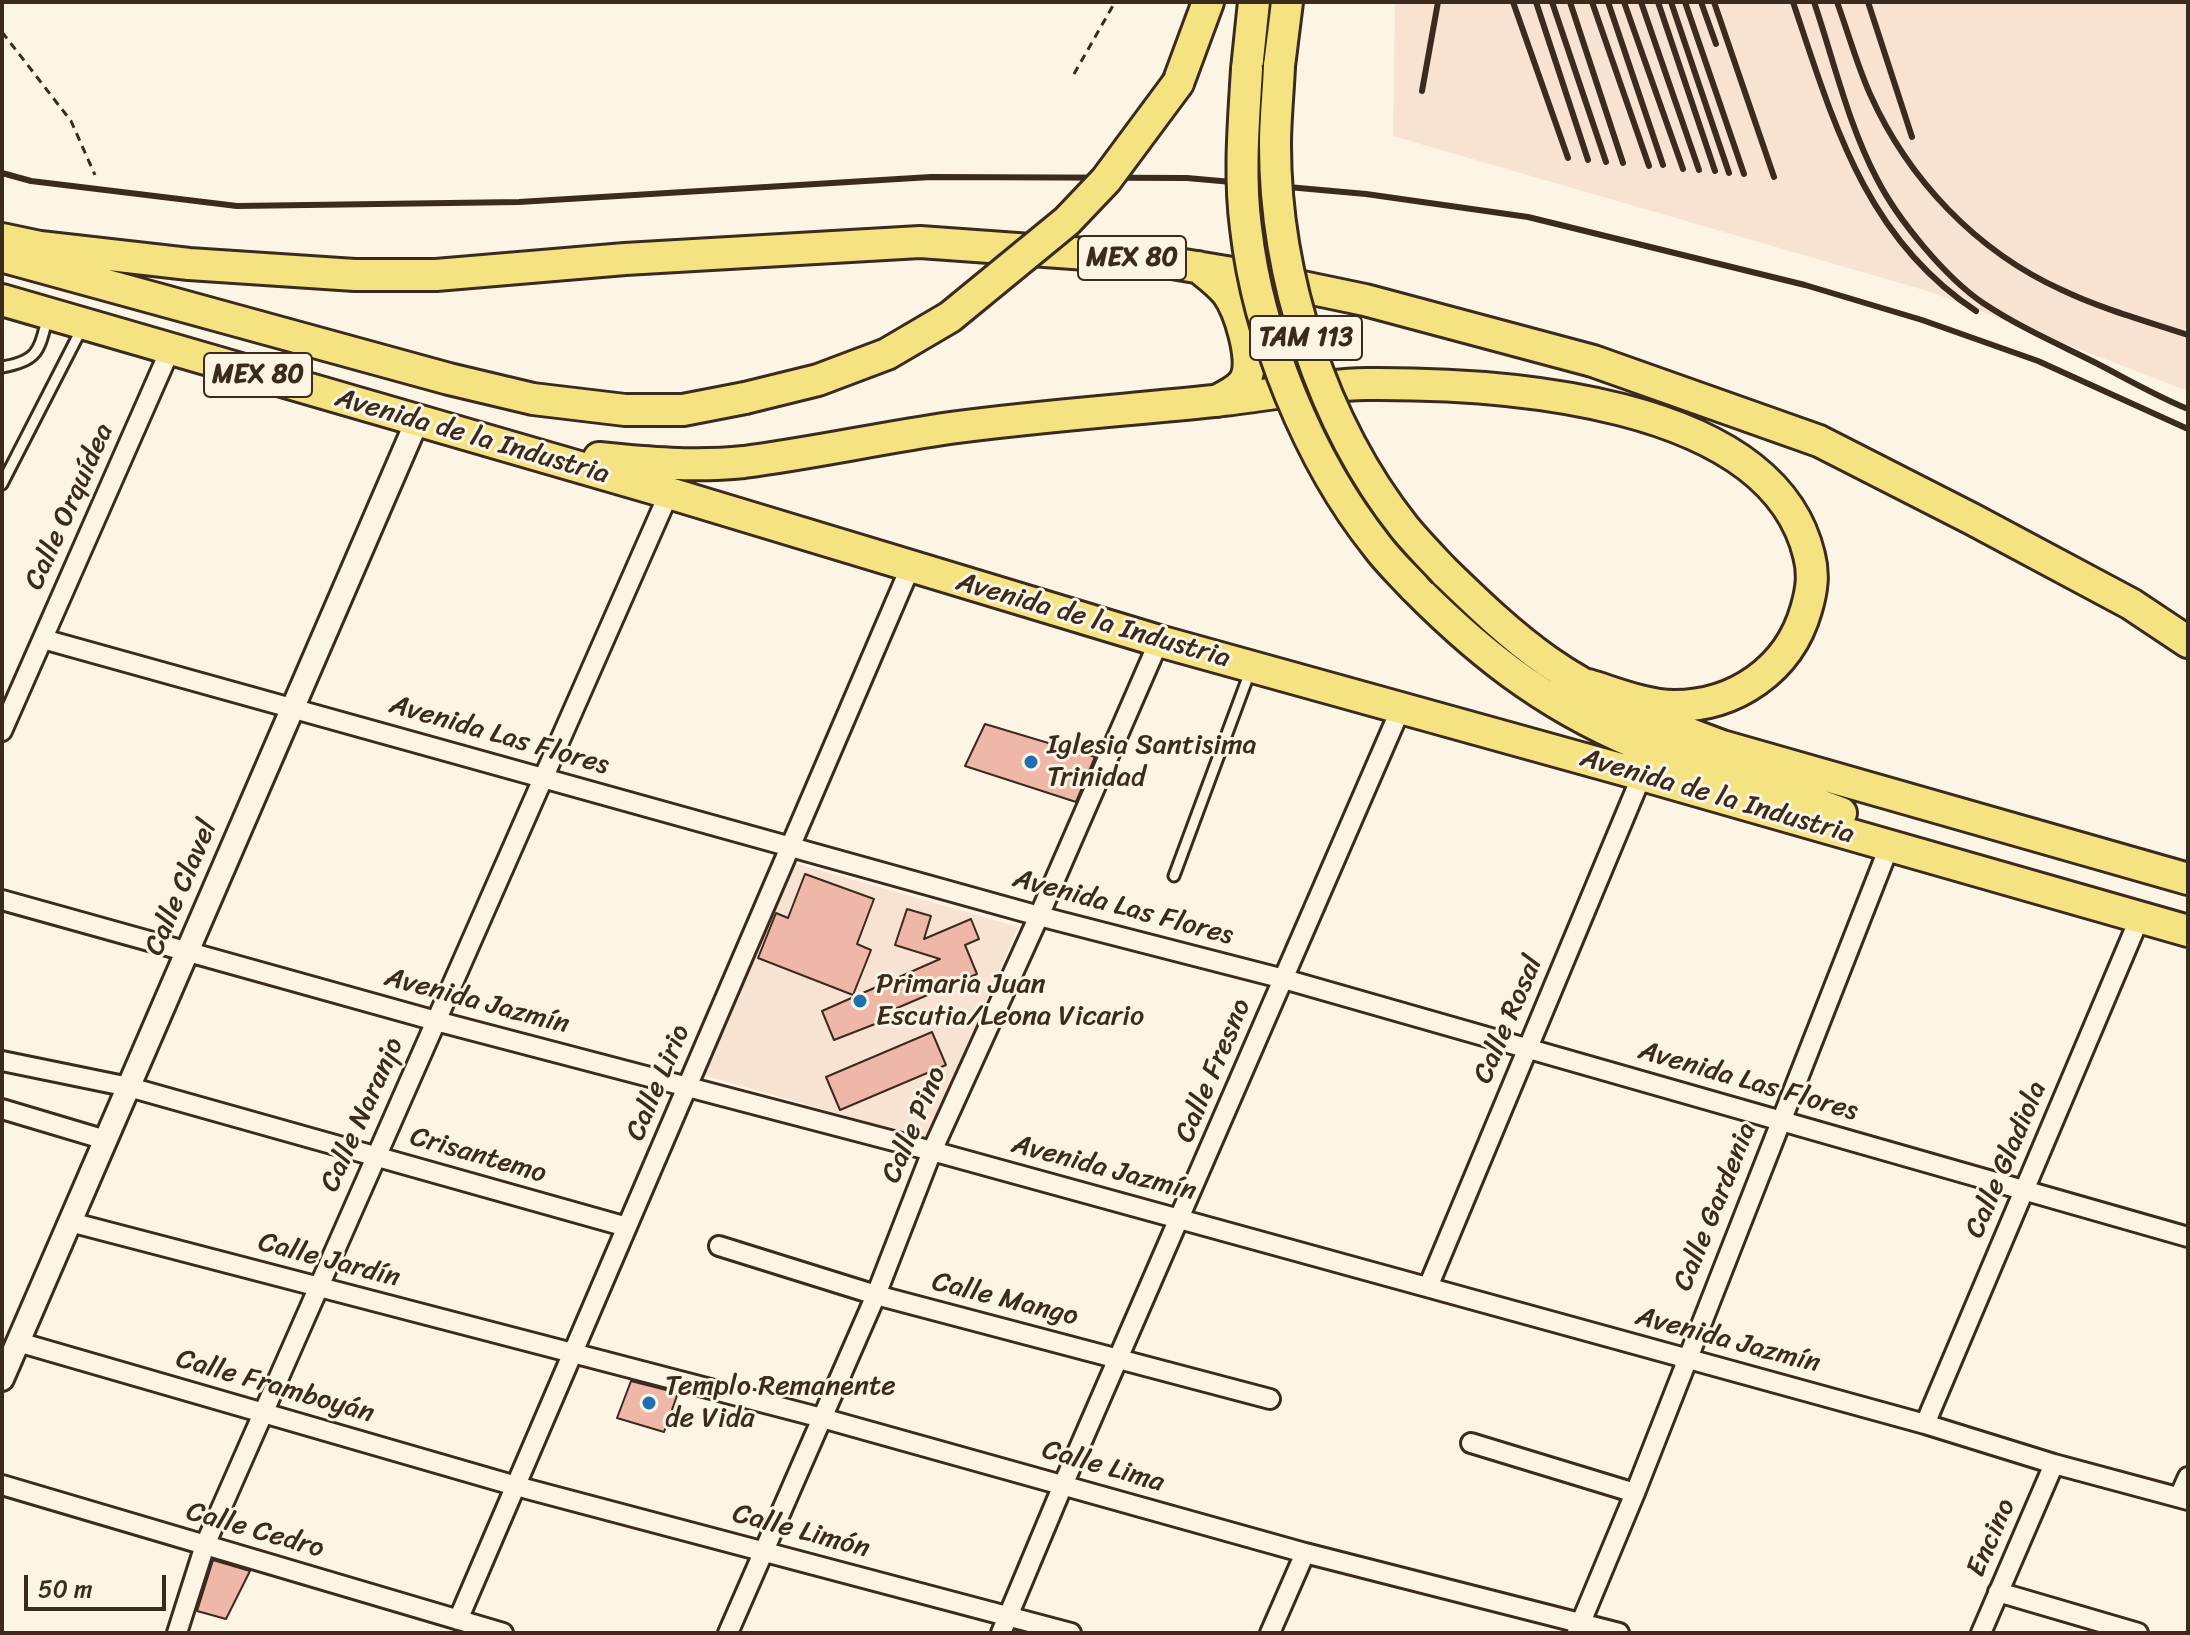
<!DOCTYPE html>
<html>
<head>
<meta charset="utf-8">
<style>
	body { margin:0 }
	#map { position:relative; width:2190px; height:1635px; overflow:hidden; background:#fcf5e5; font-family:Sriracha,sans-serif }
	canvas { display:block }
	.frame { position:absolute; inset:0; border:4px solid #3b2a1e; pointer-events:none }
	.scale { position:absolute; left:24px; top:1575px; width:142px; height:36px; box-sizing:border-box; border:4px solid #3b2a1e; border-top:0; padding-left:10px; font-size:24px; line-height:28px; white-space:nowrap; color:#3b2a1e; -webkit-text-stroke:6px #fcf5e5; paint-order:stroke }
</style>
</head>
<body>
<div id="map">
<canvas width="2190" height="1635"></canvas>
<div class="frame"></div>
<div class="scale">50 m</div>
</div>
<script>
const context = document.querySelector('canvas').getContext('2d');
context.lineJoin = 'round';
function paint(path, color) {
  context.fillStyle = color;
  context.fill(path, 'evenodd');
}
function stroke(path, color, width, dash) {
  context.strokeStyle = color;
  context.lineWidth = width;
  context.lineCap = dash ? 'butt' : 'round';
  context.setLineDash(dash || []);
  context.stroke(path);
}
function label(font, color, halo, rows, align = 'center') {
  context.font = font + ' Sriracha,sans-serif';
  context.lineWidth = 6;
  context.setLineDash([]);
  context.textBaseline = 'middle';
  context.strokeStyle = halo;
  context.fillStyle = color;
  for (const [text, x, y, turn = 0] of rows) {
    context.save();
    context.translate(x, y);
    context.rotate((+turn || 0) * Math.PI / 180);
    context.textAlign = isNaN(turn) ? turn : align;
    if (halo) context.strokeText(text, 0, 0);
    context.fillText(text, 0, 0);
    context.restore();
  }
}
paint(new Path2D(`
	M1395,2H2188V391L1931,292L1393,136Z
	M791,862L1018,927L927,1139L703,1075Z`), '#f8e2d2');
const building = new Path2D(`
	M985,724L1095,757L1076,802L965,766Z
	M805,874L874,899L857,944L871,950L853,995L758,958L776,913L788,918Z
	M907,909L931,916L924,939L971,919L979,939L965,945L977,974L890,1011L893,1017L834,1040L822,1011L940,959L895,945Z
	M932,1032L946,1065L840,1110L826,1077Z
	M631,1381L678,1393L664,1432L617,1418Z
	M213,1560L250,1571L226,1619L197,1611Z`);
paint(building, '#efb7a7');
stroke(building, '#3b2a1e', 2);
const service = new Path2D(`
	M2,367C39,361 39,350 48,316
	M2,484L81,330
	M1174,876L1251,669`);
const minor = new Path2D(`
	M43,639L1039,916L1284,979L2188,1237
	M2,731L170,350
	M2,900L436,1021L932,1151L1925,1424L2054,1464L2188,1500
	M2,1061L129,1087L627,1227
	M2,1109L106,1140
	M70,1222L822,1418L1305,1553L1619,1633
	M719,1246L876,1295L1270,1399
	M1428,1287L1642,775
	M18,1342L516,1486L1071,1633
	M1925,1424L2140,917
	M1471,1443L1635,1493
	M2,1485L503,1633
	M2179,1497L2188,1477
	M1998,1592L2138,1633
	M458,1620L910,568
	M1577,1632L1635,1493L1889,847
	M177,1633L205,1545L669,493
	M728,1633L876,1295L932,1151L1039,916L1159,641
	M1001,1633L1063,1485L1401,708
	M1270,1633L1305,1553
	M1981,1633L2054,1464`);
const tertiary = new Path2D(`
	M2,1379L417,421`);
const trunk = new Path2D(`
	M1279,66L1287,2
	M1247,69L1254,2
	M1178,83L1208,2
	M2,239L40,247L189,264L355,275H436L625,259L920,242L1142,258L1250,276L1365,300L1593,361L1819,441L1972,519L2131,604L2188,642
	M8,258L449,379L533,399L625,410H683L745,398
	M1198,267C1208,275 1219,283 1227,293C1239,309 1255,359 1246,378C1241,390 1228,394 1217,401
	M2,300L669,493L1159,641L1642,775L2188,931
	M599,458C647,463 696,467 744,462C813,453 881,438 950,428C1038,416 1127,410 1214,401C1264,396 1316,385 1366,384C1496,383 1771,397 1809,555C1814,574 1812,590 1806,610C1789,669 1736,706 1674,706C1646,706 1615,693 1588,685
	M1445,572C1477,603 1510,635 1547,661C1598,697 1664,725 1722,746L2188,879
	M1414,587C1487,661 1557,713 1655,751C1716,774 1780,789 1841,813`);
stroke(service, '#3b2a1e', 15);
stroke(minor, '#3b2a1e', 24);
stroke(tertiary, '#3b2a1e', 28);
stroke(trunk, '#3b2a1e', 36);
stroke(new Path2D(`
	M2,32L71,121L95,175
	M1074,74L1115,2`), '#3b2a1e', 3, [8, 6]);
stroke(service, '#fcf5e5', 9);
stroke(minor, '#fcf5e5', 18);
stroke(tertiary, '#fcf5e5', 22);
stroke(trunk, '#f5e382', 30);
stroke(new Path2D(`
	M1513,2L1568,158
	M1536,2L1588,160
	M1552,2L1606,162
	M1570,2L1623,163
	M1592,2L1649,166
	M1608,2L1663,165
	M1624,2L1683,169
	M1641,2L1699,170
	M1658,2L1715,171
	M1671,2L1729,173
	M1685,2L1744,174
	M1701,2L1716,44
	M1714,2L1774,177
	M1793,2C1833,121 1865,238 1976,311
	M1814,2C1834,61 1848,124 1877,179C1898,220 1945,277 1983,303C2019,327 2058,344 2096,363C2127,379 2156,396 2188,409
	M1837,2C1848,32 1857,65 1870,94C1908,179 1976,251 2062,290C2102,309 2146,321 2188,335
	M1868,2L1912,137
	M1422,91L1438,2
	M2,173L31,181L237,206L519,202L931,177L1187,178L1366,194L1528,217L1805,285L1922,320L2038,361L2188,429`), '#3b2a1e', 6);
const trunkBridge = new Path2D(`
	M1279,66C1278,92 1275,119 1275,145C1275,277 1322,423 1404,527C1417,543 1431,557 1445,572
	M1247,69C1244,121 1239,175 1246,228C1258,335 1309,461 1377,546C1388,561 1402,574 1414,587
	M745,398L818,380L887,354L950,317L1067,221L1106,180L1178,83`);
stroke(trunkBridge, '#3b2a1e', 36, []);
stroke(trunkBridge, '#f5e382', 30);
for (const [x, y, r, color] of [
	[1031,762,8,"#1f6fb2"],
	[860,1001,8,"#1f6fb2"],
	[649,1403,8,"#1f6fb2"]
]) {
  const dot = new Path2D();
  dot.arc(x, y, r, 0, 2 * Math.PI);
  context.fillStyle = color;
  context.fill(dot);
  stroke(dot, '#fcf5e5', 3);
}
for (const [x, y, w] of [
	[1132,258,108],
	[1306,338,112],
	[258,375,108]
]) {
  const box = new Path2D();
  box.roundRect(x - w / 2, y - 22, w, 44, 6);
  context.fillStyle = '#fcf5e5';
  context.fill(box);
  stroke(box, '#3b2a1e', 2);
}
label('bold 26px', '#3b2a1e', null, [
	["MEX 80",1132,258],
	["TAM 113",1306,338],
	["MEX 80",258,375]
]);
label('28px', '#3b2a1e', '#fcf5e5', [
	["Avenida de la Industria",472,437,16],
	["Calle Orquídea",70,507,-66],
	["Avenida de la Industria",1093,621,16],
	["Avenida Las Flores",499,736,16],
	["Avenida de la Industria",1717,797,16],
	["Calle Clavel",182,888,-67],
	["Avenida Las Flores",1123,908,15],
	["Avenida Jazmín",477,1002,15],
	["Calle Rosal",1509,1020,-67],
	["Calle Fresno",1214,1071,-67],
	["Avenida Las Flores",1748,1082,16],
	["Calle Lirio",659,1083,-67],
	["Calle Naranjo",363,1115,-66],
	["Calle Pino",915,1125,-67],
	["Crisantemo",478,1156,16],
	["Calle Gladiola",2007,1160,-67],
	["Avenida Jazmín",1104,1169,15],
	["Calle Gardenia",1716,1207,-68],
	["Calle Jardín",329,1261,15],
	["Calle Mango",1005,1300,14],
	["Avenida Jazmín",1728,1341,15],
	["Calle Framboyán",275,1387,16],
	["Calle Lima",1103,1467,16],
	["Calle Cedro",255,1531,16],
	["Calle Limón",801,1532,15],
	["Encino",1992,1538,-66]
]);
label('28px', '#3b2a1e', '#fcf5e5', [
	["Iglesia Santisima",1047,746],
	["Trinidad",1047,778],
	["Primaria Juan",876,985],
	["Escutia/Leona Vicario",876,1017],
	["Templo Remanente",665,1387],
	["de Vida",665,1419]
], 'left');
</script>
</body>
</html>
